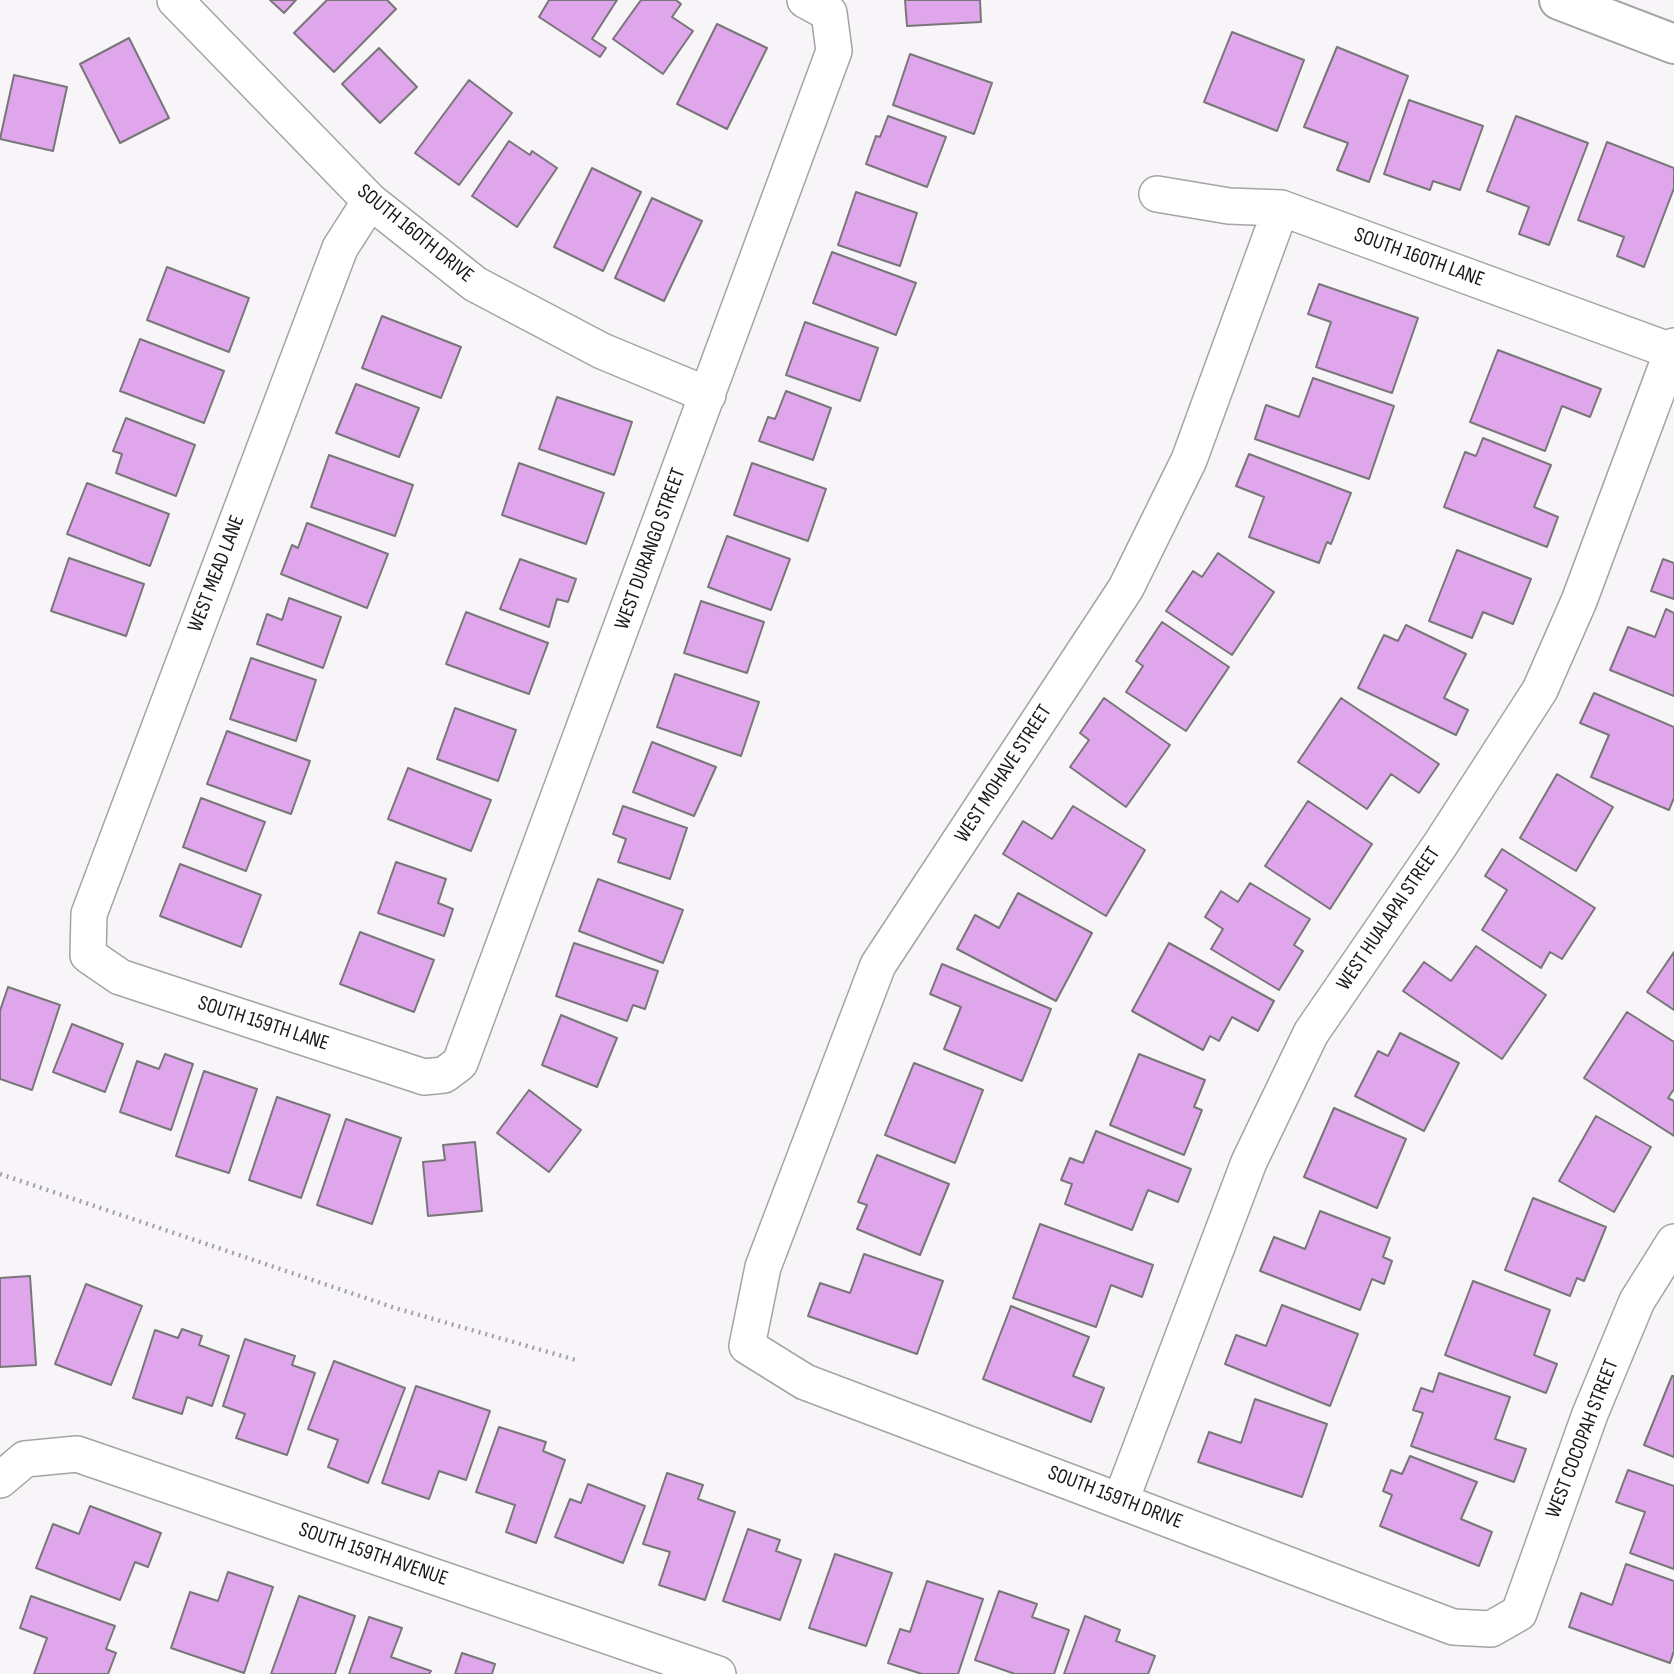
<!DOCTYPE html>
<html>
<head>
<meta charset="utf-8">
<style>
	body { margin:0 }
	canvas { display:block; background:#f8f5f9 }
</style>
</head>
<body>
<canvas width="1674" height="1674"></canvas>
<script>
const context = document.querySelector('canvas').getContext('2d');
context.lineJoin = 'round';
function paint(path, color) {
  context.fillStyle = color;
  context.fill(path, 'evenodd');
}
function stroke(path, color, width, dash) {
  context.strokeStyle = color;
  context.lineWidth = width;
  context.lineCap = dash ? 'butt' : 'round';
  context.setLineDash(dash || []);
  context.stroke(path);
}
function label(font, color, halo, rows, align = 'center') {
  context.font = font + ' "Sofia Sans Condensed",sans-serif';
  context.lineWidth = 6;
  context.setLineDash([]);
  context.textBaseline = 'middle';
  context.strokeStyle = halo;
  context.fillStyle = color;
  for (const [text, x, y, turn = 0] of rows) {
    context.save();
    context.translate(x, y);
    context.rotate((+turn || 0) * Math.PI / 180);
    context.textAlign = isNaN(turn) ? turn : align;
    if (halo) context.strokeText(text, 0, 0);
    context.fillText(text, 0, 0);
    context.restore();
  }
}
const building = new Path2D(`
	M270,0H296L284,13Z
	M327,0H387L396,9L334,72L294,33Z
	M549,0H617L592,39L606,48L600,57L539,17Z
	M641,0H676L681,4L672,17L693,31L663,74L613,39Z
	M905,0H980L981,22L907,26Z
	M717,24L767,48L727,129L677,104Z
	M1232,32L1304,60L1277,131L1204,102Z
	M129,38L169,118L120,143L80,64Z
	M1337,47L1408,76L1369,182L1337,170L1348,143L1304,127Z
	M379,48L417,87L380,123L342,84Z
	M910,54L992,83L974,134L893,105Z
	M14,75L67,87L53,151L0,139Z
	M469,80L512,113L459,185L415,153Z
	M1409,100L1483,126L1460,190L1433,181L1430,190L1384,174Z
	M888,116L946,137L927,187L866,164L876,136L880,137Z
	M1516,116L1588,143L1549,245L1519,234L1529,207L1487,191Z
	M509,141L530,155L532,151L557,168L517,227L472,196Z
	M1607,142L1674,168V188L1644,267L1617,256L1624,237L1578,220Z
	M592,168L641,192L603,271L554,247Z
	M856,192L917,213L900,266L838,245Z
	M652,198L702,221L664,301L615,278Z
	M832,252L916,283L896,335L813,303Z
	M167,267L249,298L229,352L147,320Z
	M1319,284L1418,318L1392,393L1316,367L1331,322L1308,314Z
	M382,316L461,347L441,398L362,368Z
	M805,322L878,348L860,401L786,375Z
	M140,339L224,371L204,423L120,391Z
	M1498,350L1601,389L1590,417L1562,406L1545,451L1470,422Z
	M1313,378L1394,406L1369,479L1255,439L1266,405L1299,417Z
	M356,384L419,408L399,457L336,433Z
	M786,391L831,408L813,460L759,441L768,417L775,419Z
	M557,397L632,422L614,475L539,449Z
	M126,418L195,445L176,496L116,473L122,454L113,451Z
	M1483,438L1551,465L1534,507L1558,517L1547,547L1444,507L1465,452L1476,456Z
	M1249,454L1351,493L1331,544L1327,542L1319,563L1249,537L1264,497L1236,486Z
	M329,455L413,485L395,536L311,507Z
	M519,463L604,493L586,544L502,515Z
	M752,463L826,489L808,541L734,515Z
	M87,483L169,514L150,566L67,534Z
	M307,523L388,554L367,608L281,574L292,545L298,548Z
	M727,536L790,559L771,610L708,587Z
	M1457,550L1531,579L1513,624L1483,612L1472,638L1429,621Z
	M1218,553L1274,592L1232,655L1166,611L1193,571L1202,577Z
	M69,558L144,584L126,636L51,611Z
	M520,559L576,579L568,602L557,599L549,627L500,609Z
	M1663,559L1674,563V599L1651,591Z
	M289,598L341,617L323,668L257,644L267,614L282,620Z
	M701,601L764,622L747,673L684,653Z
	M1666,609L1674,613V696L1610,670L1628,627L1655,637Z
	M466,612L548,643L529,694L446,664Z
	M1162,622L1229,667L1186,731L1126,692L1143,666L1136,661Z
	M1406,625L1466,654L1444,698L1468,710L1456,735L1358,688L1384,635L1398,641Z
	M251,658L316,680L296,741L230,719Z
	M675,674L759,702L741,756L657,727Z
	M1594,693L1674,727V798L1669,810L1591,777L1609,735L1580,723Z
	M1104,698L1170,745L1126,807L1070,767L1089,740L1080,733Z
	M1341,698L1439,764L1419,793L1391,774L1367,809L1298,762Z
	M455,708L516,730L498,781L437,759Z
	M227,731L310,761L291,814L207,784Z
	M652,742L716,767L694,816L633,792Z
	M408,768L491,800L471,851L388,819Z
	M1557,774L1613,807L1576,871L1520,838Z
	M201,798L265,822L246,871L183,847Z
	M1308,801L1372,844L1330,909L1265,866Z
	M623,806L687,828L670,879L618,862L626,839L613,834Z
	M1073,806L1145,850L1106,916L1003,854L1023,821L1052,839Z
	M1502,849L1595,908L1562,959L1550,952L1541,968L1482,930L1507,890L1485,876Z
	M396,862L446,879L438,903L453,909L444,936L378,913Z
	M180,864L261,895L241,947L160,916Z
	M598,879L683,910L663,963L579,931Z
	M1250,883L1310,919L1294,945L1303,951L1279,990L1211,949L1223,929L1205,917L1221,891L1238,902Z
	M1018,893L1092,933L1056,1001L957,949L975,915L999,928Z
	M360,932L434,960L414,1012L340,984Z
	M574,943L658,971L645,1009L633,1005L627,1021L556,996Z
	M1169,943L1274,1001L1258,1031L1232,1017L1219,1041L1210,1036L1203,1050L1132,1011Z
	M1476,946L1546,995L1502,1059L1403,991L1424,962L1451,981Z
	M1674,952V1010L1647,992Z
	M942,964L1051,1009L1022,1081L944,1049L961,1007L930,994Z
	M8,987L60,1005L32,1090L0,1079V1011Z
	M1627,1012L1674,1042V1089L1668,1098L1674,1101V1136L1584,1078Z
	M561,1015L617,1038L597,1087L542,1065Z
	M72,1024L123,1044L105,1092L53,1072Z
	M1400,1033L1459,1063L1424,1131L1355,1096L1378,1051L1388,1056Z
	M165,1054L193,1064L171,1130L120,1112L137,1061L159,1069Z
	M1139,1054L1205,1080L1194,1107L1202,1110L1184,1155L1110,1125Z
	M914,1063L983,1090L955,1163L885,1135Z
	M204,1071L257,1089L229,1173L176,1156Z
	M529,1090L581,1130L549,1172L497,1133Z
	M277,1097L330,1115L301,1198L249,1180Z
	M1334,1108L1406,1139L1377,1208L1304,1177Z
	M1596,1116L1651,1147L1614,1212L1559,1181Z
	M346,1119L401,1138L372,1224L317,1205Z
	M1096,1131L1191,1169L1178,1202L1148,1190L1132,1230L1065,1204L1072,1184L1061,1180L1070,1158L1083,1163Z
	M475,1142L482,1211L428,1216L423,1162L445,1160L443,1145Z
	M877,1155L949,1184L920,1255L857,1229L867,1205L858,1202Z
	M1533,1198L1606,1227L1584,1281L1577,1278L1570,1296L1505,1270Z
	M1320,1211L1390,1238L1383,1257L1392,1261L1384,1284L1372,1279L1360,1310L1260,1271L1274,1237L1305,1249Z
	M1040,1224L1153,1265L1142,1297L1111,1285L1096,1327L1013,1298Z
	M864,1254L943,1281L917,1354L808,1316L820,1283L850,1293Z
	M30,1276L36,1365L0,1367V1278Z
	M1473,1281L1550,1310L1534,1355L1557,1364L1546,1393L1445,1355Z
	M86,1284L142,1306L111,1385L55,1364Z
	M1282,1305L1358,1334L1330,1406L1225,1364L1236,1335L1266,1346Z
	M1011,1306L1089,1337L1073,1376L1104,1388L1091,1422L983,1379Z
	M182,1329L202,1336L199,1345L229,1356L212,1406L187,1397L182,1414L133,1398L155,1330L178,1338Z
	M245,1339L295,1356L292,1365L315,1373L287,1455L236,1438L245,1414L223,1406Z
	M334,1361L405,1388L368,1483L328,1467L338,1440L308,1429Z
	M1439,1373L1510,1397L1495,1439L1526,1449L1514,1482L1411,1446L1423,1413L1413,1410L1421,1388L1433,1392Z
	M1672,1376H1674V1457L1644,1445Z
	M416,1386L490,1411L466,1480L439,1471L429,1499L382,1483Z
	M1255,1399L1327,1424L1302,1497L1198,1462L1209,1432L1241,1443Z
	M499,1427L546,1442L543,1451L565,1460L536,1543L506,1532L515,1505L476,1492Z
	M1410,1456L1477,1482L1461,1519L1492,1532L1479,1566L1380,1526L1392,1495L1383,1491L1391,1470L1402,1474Z
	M1628,1470L1674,1486V1569L1630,1553L1645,1512L1616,1502Z
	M667,1473L703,1485L698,1499L735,1512L705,1600L659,1585L670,1552L643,1544Z
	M588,1484L645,1506L623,1563L555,1537L570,1499L581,1503Z
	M90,1506L161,1533L148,1567L135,1562L120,1600L36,1568L53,1524L79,1534Z
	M748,1529L780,1540L776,1551L801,1560L780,1620L723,1601Z
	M835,1554L892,1573L866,1646L809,1628Z
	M1626,1564L1674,1581V1651L1670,1663L1569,1627L1581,1593L1612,1605Z
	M228,1572L273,1587L244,1673L171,1648L190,1592L218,1601Z
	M927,1581L983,1599L958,1674H922L888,1663L900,1629L910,1632Z
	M999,1591L1037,1604L1032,1617L1069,1630L1054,1674H1015L975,1660Z
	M31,1596L115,1626L106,1649L116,1653L108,1674H34L47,1638L20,1628Z
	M299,1596L355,1616L335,1674H271Z
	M1085,1616L1120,1630L1116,1641L1155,1656L1148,1674H1064Z
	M369,1617L402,1628L391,1657L431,1671L429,1674H349Z
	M462,1653L495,1664L492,1674H455Z`);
paint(building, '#dfa6eb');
stroke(building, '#787679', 2);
const minor = new Path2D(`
	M175,0L370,201L475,284L602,351L708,395
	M1157,194L1229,206L1281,208L1674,352
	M370,201L340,248L89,914L88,955L120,977L424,1077L444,1075L460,1063L834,51L829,13L805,0
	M1281,208L1189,460L1126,588L878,965L763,1267L747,1346L805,1382L1453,1627L1491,1629L1519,1613L1590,1414L1637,1301L1674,1242
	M0,1480L25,1459L77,1454L718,1674
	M1121,1500L1249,1162L1311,1033L1440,845L1540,690L1579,601L1674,346`);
const tertiary = new Path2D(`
	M1559,0L1674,44`);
stroke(minor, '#a6a3a6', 38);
stroke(tertiary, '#a6a3a6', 42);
stroke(new Path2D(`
	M0,1174L395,1308L576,1360`), '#a4a2a5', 4.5, [2, 5]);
stroke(minor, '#fff', 35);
stroke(tertiary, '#fff', 38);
label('21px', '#191819', '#fff', [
	["SOUTH 160TH DRIVE",415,234,39],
	["SOUTH 160TH LANE",1419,258,20],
	["WEST DURANGO STREET",651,549,-70],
	["WEST MEAD LANE",217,574,-69],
	["WEST MOHAVE STREET",1004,774,-57],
	["WEST HUALAPAI STREET",1389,919,-56],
	["SOUTH 159TH LANE",263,1024,18],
	["WEST COCOPAH STREET",1583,1439,-69],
	["SOUTH 159TH DRIVE",1115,1498,21],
	["SOUTH 159TH AVENUE",373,1555,19]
]);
</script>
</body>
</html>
